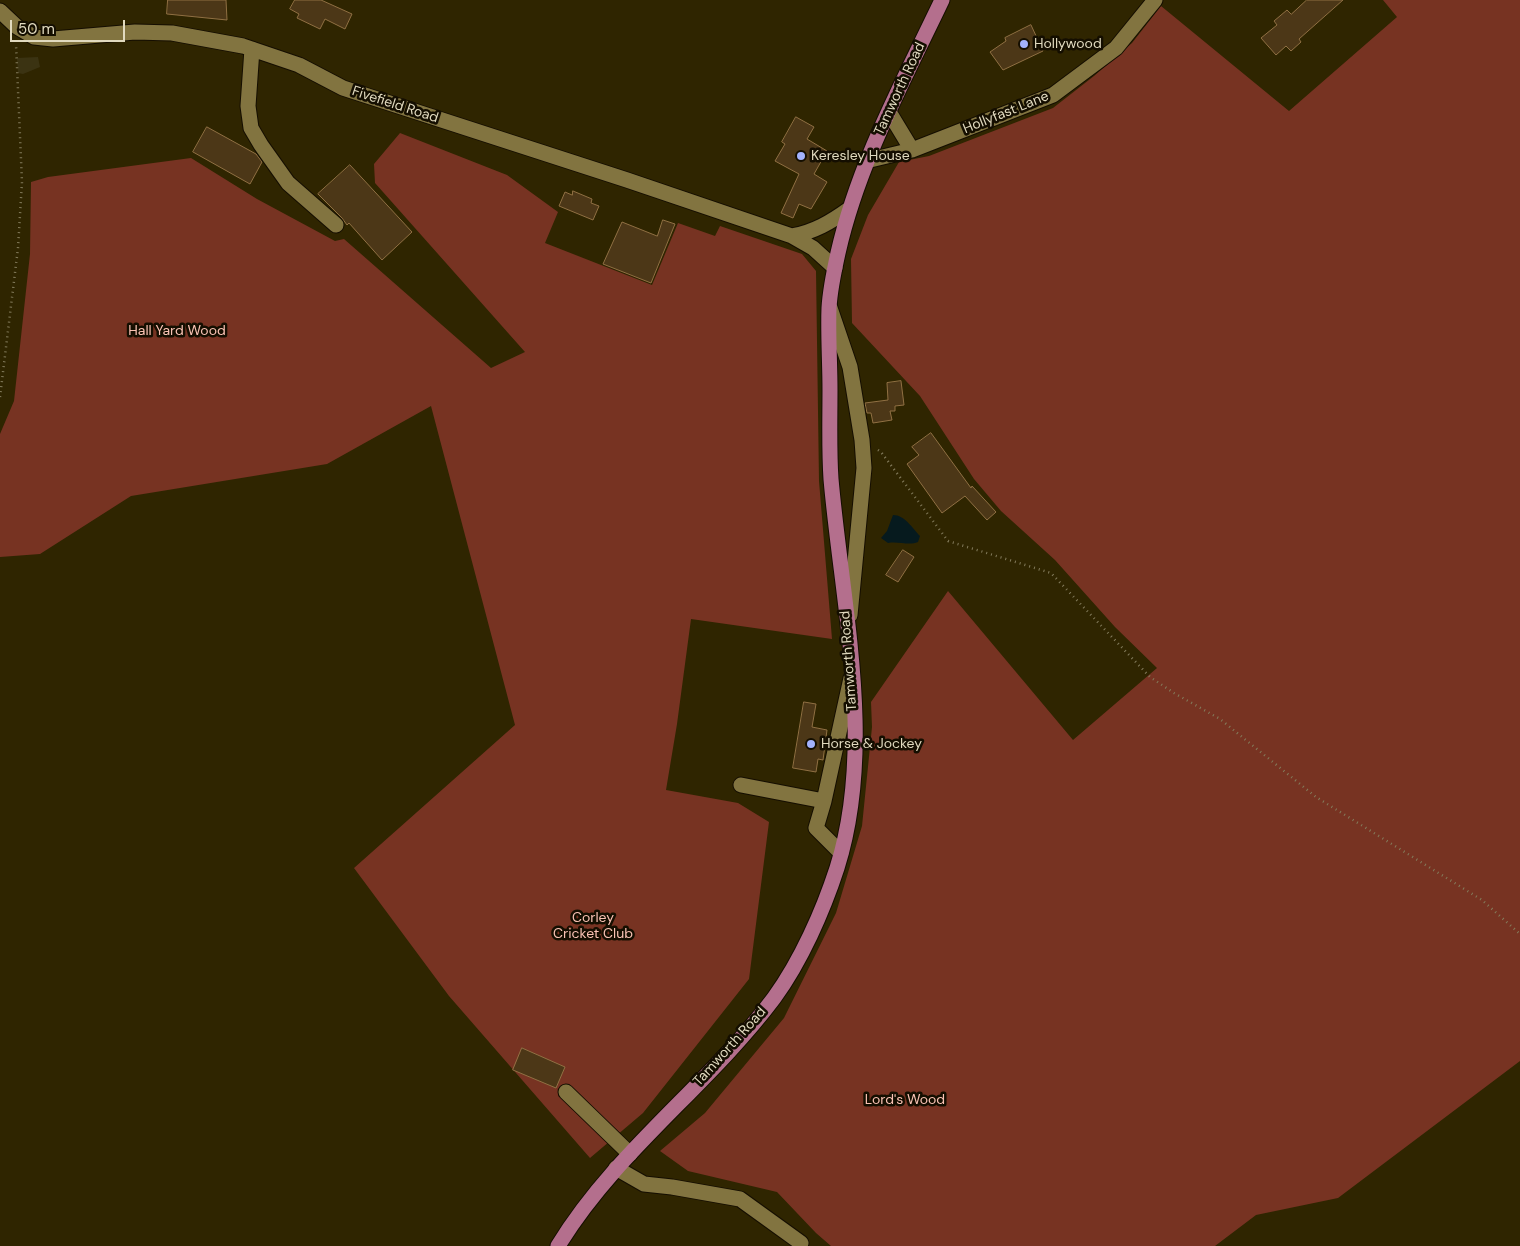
<!DOCTYPE html>
<html>
<head>
<meta charset="utf-8">
<style>
	body { margin:0 }
	#map { position:relative; width:1520px; height:1246px; overflow:hidden; background:#2f2500; font-family:"DM Sans",sans-serif }
	canvas { display:block }
	.scale { position:absolute; left:10px; top:20px; width:115px; height:22px; box-sizing:border-box; border:2px solid #e1dabf; border-top:0; padding-left:6px; font-size:15px; line-height:18px; white-space:nowrap; color:#e1dabf; -webkit-text-stroke:4px #140e00; paint-order:stroke }
</style>
</head>
<body>
<div id="map">
<canvas width="1520" height="1246"></canvas>
<div class="scale">50 m</div>
</div>
<script>
const context = document.querySelector('canvas').getContext('2d');
context.lineJoin = 'round';
function paint(path, color) {
  context.fillStyle = color;
  context.fill(path, 'evenodd');
}
function stroke(path, color, width, dash) {
  context.strokeStyle = color;
  context.lineWidth = width;
  context.lineCap = dash ? 'butt' : 'round';
  context.setLineDash(dash || []);
  context.stroke(path);
}
function label(font, color, halo, rows, align = 'center') {
  context.font = font + ' "DM Sans",sans-serif';
  context.lineWidth = 5;
  context.setLineDash([]);
  context.textBaseline = 'middle';
  context.strokeStyle = halo;
  context.fillStyle = color;
  for (const [text, x, y, turn = 0] of rows) {
    context.save();
    context.translate(x, y);
    context.rotate((+turn || 0) * Math.PI / 180);
    context.textAlign = isNaN(turn) ? turn : align;
    if (halo) context.strokeText(text, 0, 0);
    context.fillText(text, 0, 0);
    context.restore();
  }
}
paint(new Path2D(`
	M38,57L40,67L23,74L18,73L17,58Z`), '#3b3312');
paint(new Path2D(`
	M1383,0H1520V1061L1338,1198L1256,1215L1215,1246H831L816,1233L777,1192L688,1171L660,1151L705,1113L784,1018L836,913L862,826L872,727L871,702L948,591L1073,740L1157,668L1115,627L1055,560L1001,511L974,479L920,396L852,323L851,259L868,215L899,162L929,156L1053,108L1094,76L1132,43L1161,6L1289,111L1397,17Z
	M400,133L507,175L558,212L545,243L652,285L678,223L715,236L720,226L802,254L816,271L819,481L832,639L691,619L677,724L666,790L738,803L769,822L749,979L643,1113L590,1158L449,996L354,868L515,725L431,406L327,464L131,496L40,554L0,557V434L14,401L30,254L31,182L48,177L191,158L257,199L335,241L344,239L491,368L525,352L375,183L374,164Z`), '#732');
paint(new Path2D(`
	M893,515C905,515 912,528 920,536L918,542C909,546 899,541 888,543L881,538L887,531Z`), '#061a1e');
const building = new Path2D(`
	M168,0H226L227,20L167,14Z
	M295,0H321L352,14L345,29L325,19L320,29L297,18L299,14L290,9Z
	M1307,0H1343L1299,39L1301,42L1291,51L1286,46L1276,55L1261,38L1277,25L1274,21L1287,10L1291,14Z
	M1031,25L1043,51L1003,70L990,52L1006,41L1005,38Z
	M796,117L814,127L807,139L827,151L814,174L827,182L811,209L799,204L793,218L781,213L799,174L775,161L785,144L782,142Z
	M207,127L256,154L262,162L250,184L193,152Z
	M350,165L412,232L382,260L349,223L347,225L342,218L318,194Z
	M573,191L592,199L591,203L599,206L593,220L559,206L565,192L572,195Z
	M663,220L675,224L651,283L603,264L622,222L657,236Z
	M901,381L904,405L895,406V411H890L892,420L873,423L871,413H867L865,403L888,400L887,383Z
	M931,433L971,488L972,486L996,512L987,520L965,496L942,513L907,464L919,455L912,447Z
	M903,550L914,557L898,582L886,575Z
	M804,702L816,704L812,727L827,730L823,760L818,759L816,772L793,768Z
	M522,1048L565,1067L556,1088L513,1070Z`);
paint(building, '#4c3717');
stroke(building, '#907043', 1);
const minor = new Path2D(`
	M0,11L17,27L34,37L53,39L135,32L172,33L243,46L299,65L343,88L627,180L792,236L813,248L835,268
	M252,49L248,106L251,128L261,145L288,183L336,225
	M889,112L912,150
	M866,161L912,150L1053,95L1116,48L1155,0
	M792,236C814,232 831,222 849,209
	M830,308L850,367L862,440L864,468L850,615
	M741,785L824,801
	M841,853L816,828L824,801L851,678
	M566,1092L630,1154
	M616,1168L644,1184L672,1187L740,1199L801,1243`);
const major = new Path2D(`
	M558,1246C616,1151 708,1086 774,998C801,961 823,911 837,868C876,745 842,605 831,479C829,450 830,420 830,390C830,363 828,335 829,308C830,290 834,271 838,253C858,164 903,82 942,0`);
stroke(minor, '#150e00', 17);
stroke(major, '#150e00', 17);
stroke(new Path2D(`
	M0,397L18,248L22,182L16,44
	M878,450L881,452L948,541L1051,573L1150,677L1174,693L1220,719L1316,797L1482,900L1520,934`), '#847c5c', 2.5, [1, 4]);
stroke(minor, '#827440', 15);
stroke(major, '#b46f8d', 15);
for (const [x, y, r, color] of [
	[1024,44,5,"#a3b2fd"],
	[801,156,5,"#a3b2fd"],
	[811,744,5,"#a3b2fd"]
]) {
  const dot = new Path2D();
  dot.arc(x, y, r, 0, 2 * Math.PI);
  context.fillStyle = color;
  context.fill(dot);
  stroke(dot, '#140e00', 2);
}
label('14px', '#e1dabf', '#140e00', [
	["Hollywood",1034,44],
	["Keresley House",811,156],
	["Horse & Jockey",821,744]
], 'left');
label('14px', '#e1dabf', '#140e00', [
	["Tamworth Road",900,89,-65],
	["Fivefield Road",395,105,18],
	["Hollyfast Lane",1006,113,-22],
	["Tamworth Road",849,661,-94],
	["Tamworth Road",730,1047,-48]
]);
label('14px', '#fac3b4', '#140e00', [
	["Hall Yard Wood",177,331],
	["Corley",593,918],
	["Cricket Club",593,934],
	["Lord's Wood",905,1100]
]);
</script>
</body>
</html>
